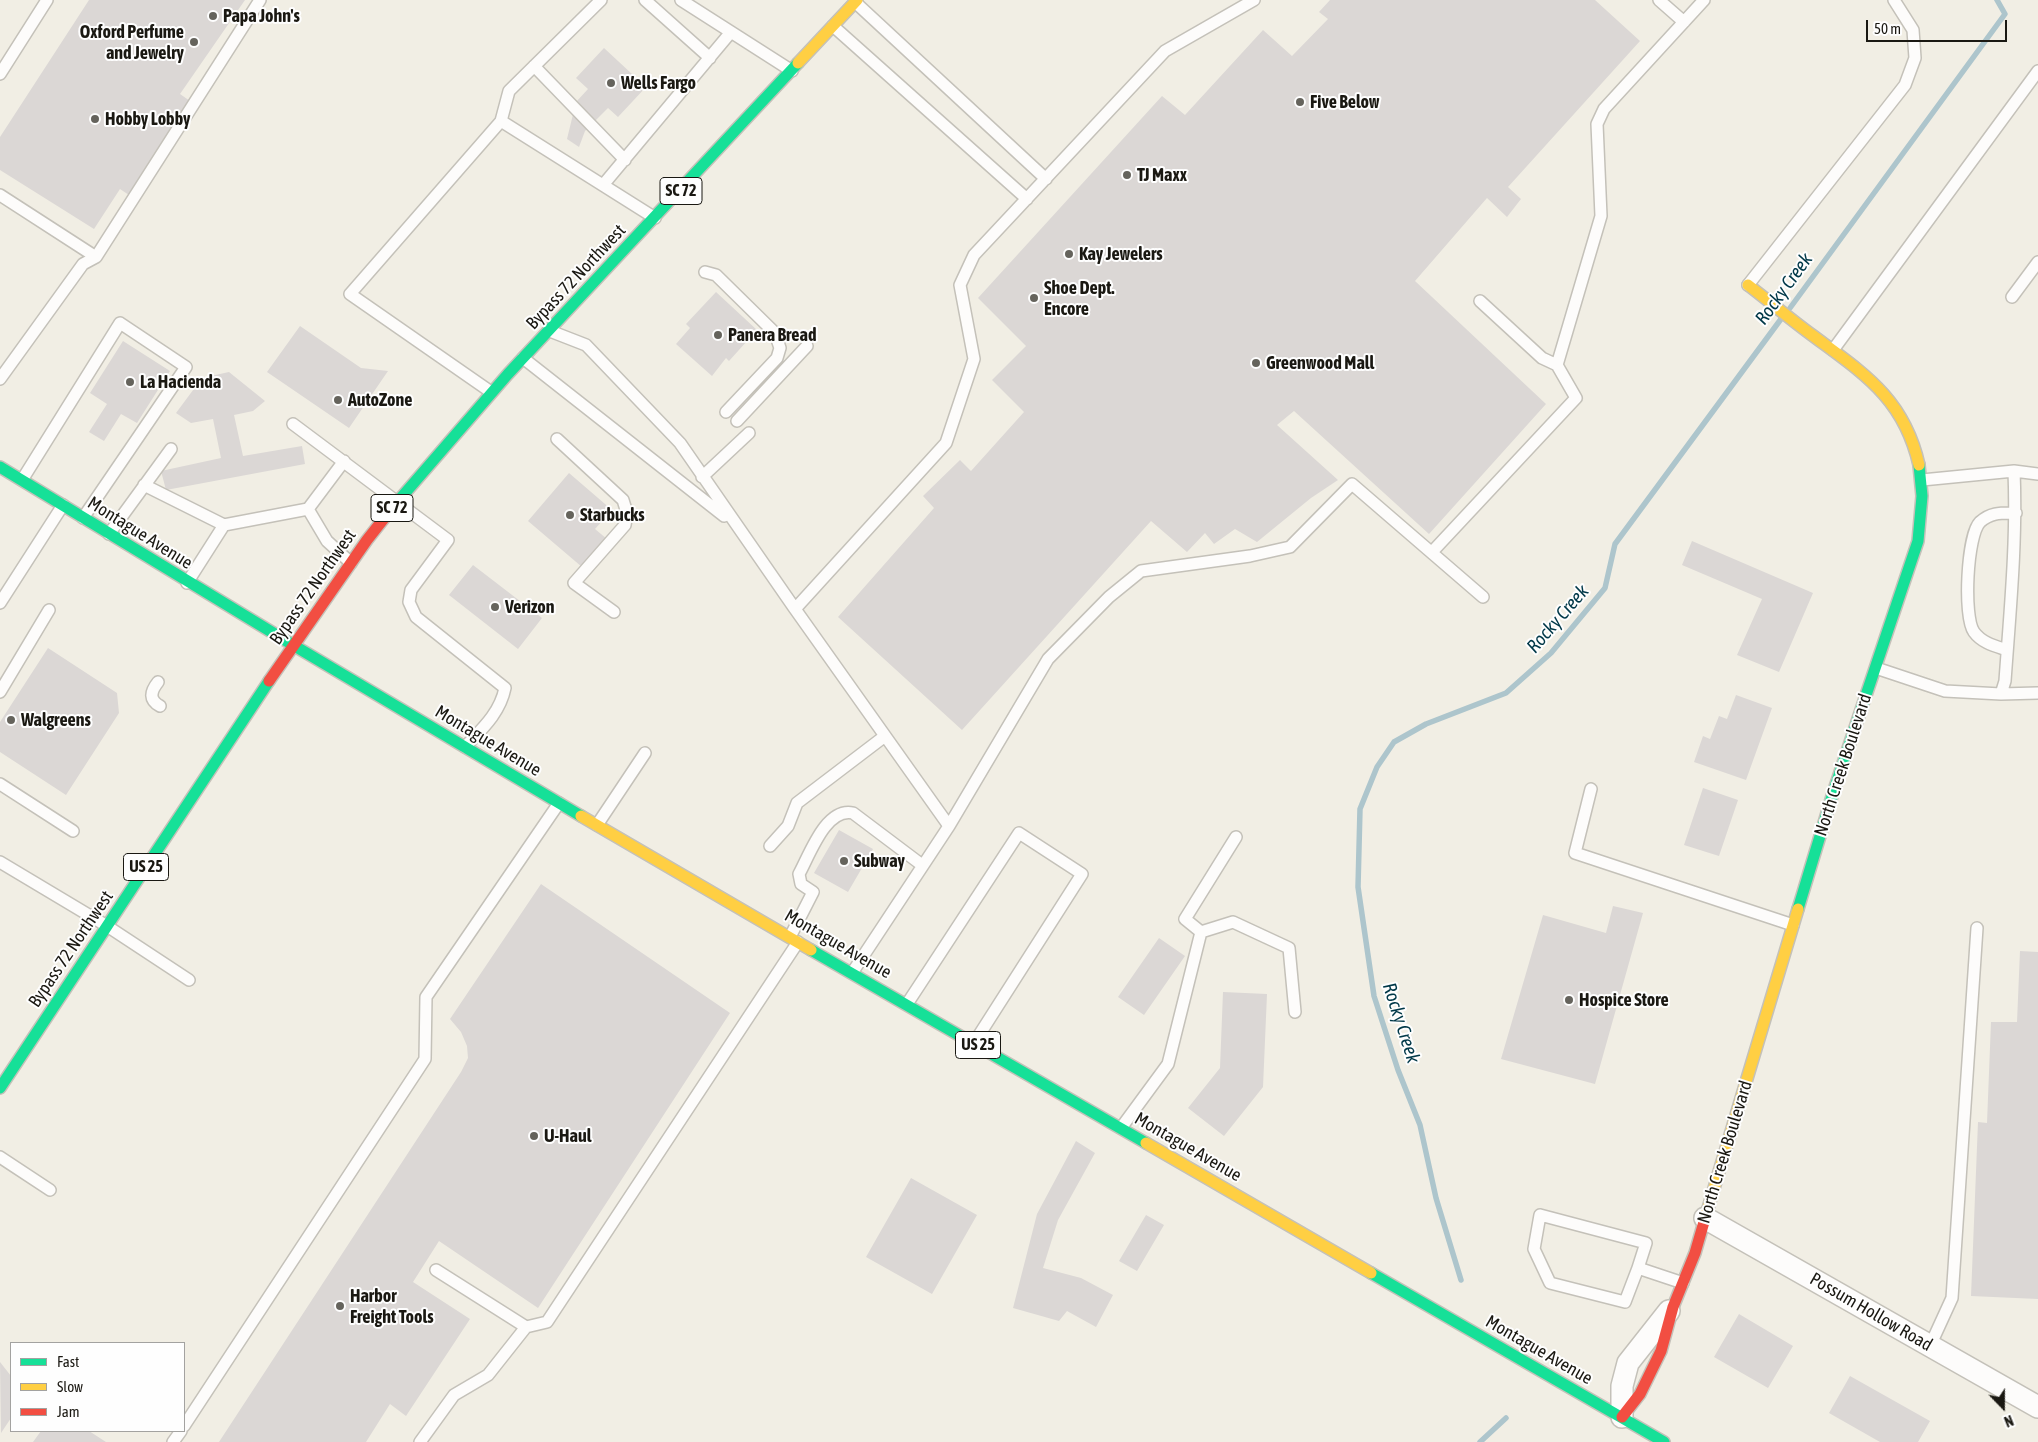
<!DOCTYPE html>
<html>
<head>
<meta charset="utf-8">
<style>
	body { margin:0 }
	#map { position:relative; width:2038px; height:1442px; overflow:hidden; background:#f1eee4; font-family:"Asap Condensed",sans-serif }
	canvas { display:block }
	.legend { position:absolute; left:10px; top:1342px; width:175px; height:90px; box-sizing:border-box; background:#fefefe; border:1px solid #a3a2a0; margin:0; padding:6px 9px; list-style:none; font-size:15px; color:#1a1812 }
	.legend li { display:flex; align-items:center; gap:10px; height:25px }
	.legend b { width:25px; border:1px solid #a3a2a0 }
	.north { position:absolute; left:1978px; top:1382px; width:50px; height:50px; -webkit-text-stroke:4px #fefefe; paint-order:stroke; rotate:158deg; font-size:14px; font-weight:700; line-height:20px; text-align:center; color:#1a1812 }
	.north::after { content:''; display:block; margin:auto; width:18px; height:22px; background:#1a1812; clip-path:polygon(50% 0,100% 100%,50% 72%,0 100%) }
	.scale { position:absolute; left:1866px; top:20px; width:141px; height:22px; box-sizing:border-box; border:2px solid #1a1812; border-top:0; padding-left:6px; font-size:15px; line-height:18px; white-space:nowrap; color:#1a1812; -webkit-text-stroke:4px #fefefe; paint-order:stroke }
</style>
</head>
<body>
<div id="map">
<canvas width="2038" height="1442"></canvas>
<ul class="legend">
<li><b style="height:6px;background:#16e098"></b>Fast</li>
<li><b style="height:6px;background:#ffcf43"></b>Slow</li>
<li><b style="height:6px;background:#f24e42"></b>Jam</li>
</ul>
<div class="north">N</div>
<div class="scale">50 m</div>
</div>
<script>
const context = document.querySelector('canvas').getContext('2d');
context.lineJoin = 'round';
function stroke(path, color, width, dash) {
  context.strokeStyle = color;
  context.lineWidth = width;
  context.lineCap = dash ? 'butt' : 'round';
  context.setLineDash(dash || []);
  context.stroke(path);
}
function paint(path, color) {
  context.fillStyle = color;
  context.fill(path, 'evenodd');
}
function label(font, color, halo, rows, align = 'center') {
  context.font = font + ' "Asap Condensed",sans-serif';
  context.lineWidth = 4;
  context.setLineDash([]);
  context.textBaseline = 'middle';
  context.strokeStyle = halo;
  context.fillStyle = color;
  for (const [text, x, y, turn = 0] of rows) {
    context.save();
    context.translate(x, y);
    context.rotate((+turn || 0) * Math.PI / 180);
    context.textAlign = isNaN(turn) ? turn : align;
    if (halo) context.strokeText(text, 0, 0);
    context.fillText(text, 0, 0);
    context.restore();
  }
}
stroke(new Path2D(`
	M1790,308L2005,14L1997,0
	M1461,1280L1436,1198L1420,1125L1398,1070L1374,996L1358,887L1360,809L1377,767L1394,742L1426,724L1506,693L1551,653L1605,588L1615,544L1781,319
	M1480,1442L1506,1418`), '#adc5cc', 5.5);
paint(new Path2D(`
	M89,0H245L180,94L190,101L129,195L120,189L94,229L0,170V137Z
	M1330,0H1595L1640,41L1508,187L1521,199L1507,217L1487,198L1415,281L1546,404L1429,534L1294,411L1277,425L1338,480L1311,498L1257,542L1235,529L1214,544L1205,533L1187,552L1151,521L962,730L838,617L934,508L923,496L960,460L971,471L1024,412L992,380L1026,346L978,298L1162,96L1185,115L1263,30L1292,56L1328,19L1319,12Z
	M604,48L646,87L618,117L608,108L585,131L579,147L567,139L576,102L588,89L576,78Z
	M716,292L757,330L729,361L726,358L712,376L676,344L690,328L686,324Z
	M300,326L361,368L388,371L349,428L267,372Z
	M123,341L170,371L137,423L121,414L104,441L89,432L107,404L90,393Z
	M229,372L265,401L253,411L234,415L243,456L302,446L305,464L166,490L161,471L221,458L213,419L191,423L176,413L202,378Z
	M569,473L612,510L595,529L607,539L582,567L528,521Z
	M1692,541L1813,593L1779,672L1737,655L1762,599L1682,565Z
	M473,565L542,618L518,649L449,595Z
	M48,648L117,693L119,713L66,795L0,752V722Z
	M1736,695L1772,708L1746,780L1694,762L1703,736L1710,739L1719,716L1727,719Z
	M1703,788L1738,800L1719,856L1684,845Z
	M839,830L873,849L848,892L814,873Z
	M541,884L730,1013L538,1308L439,1241L413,1282L470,1319L406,1416L390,1404L366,1442H219L461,1072L468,1058L467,1046L461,1032L450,1019Z
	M1613,906L1643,913L1595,1084L1501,1059L1543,915L1606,933Z
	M1159,938L1185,956L1144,1015L1118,997Z
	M2020,951L2038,952V1299L1971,1296L1978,1122L1987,1123L1991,1022H2017Z
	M1223,992L1267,994L1263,1087L1224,1136L1188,1108L1220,1068Z
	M1076,1141L1095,1153L1058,1220L1043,1268L1081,1278L1113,1295L1096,1327L1067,1311L1059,1321L1013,1308L1037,1214Z
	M911,1178L977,1215L932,1294L866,1257Z
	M1146,1215L1164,1225L1137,1271L1119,1261Z
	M1739,1314L1793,1346L1768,1388L1714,1357Z
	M0,1362L11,1376V1418L1,1433Z
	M1850,1376L1930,1421L1918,1442H1880L1829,1413Z
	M41,1431H89L106,1442H33Z`), '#dbd7d5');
const lane = new Path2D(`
	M645,0L710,58
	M681,0L792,71
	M1659,0L1684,22
	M855,2L1046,179
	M833,26L1027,199
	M534,66L625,160
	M0,74L47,0
	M501,121L509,91L601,0
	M603,185L731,32
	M0,195L96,257
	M705,272L716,275L775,333L780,348L777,358L726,412
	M1748,285L1905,85L1915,58L1913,30L1894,0
	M2012,297L2038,262
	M1480,301L1542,358L1557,365
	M550,331L586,345L680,443L795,609L946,443L974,359L960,285L974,255L1165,51L1254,0
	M1833,350L2038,71
	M523,358L724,516
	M0,379L83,264L96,257L260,0
	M491,392L350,294L501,121L655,218
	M737,421L807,346
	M293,424L448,540L411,590L409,602L416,617L505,688C500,713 482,729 465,747
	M557,439L623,500L627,513L625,525L574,583L614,612
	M702,477L749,433
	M22,480L120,323L186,367L83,518
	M1922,480L2014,471L2038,474
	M144,485L224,525
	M308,509L344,461
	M109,534L171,449
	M1432,552L1576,398L1557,365L1601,216L1597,124L1604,109L1704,0
	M187,583L224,525L308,509L327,541L351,563
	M0,603L63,505
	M795,609L949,826L852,973
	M2007,650C1995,646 1982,643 1974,632C1963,617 1967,535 1980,522C1991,512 2001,513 2016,513
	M1876,668L1945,691L2001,694L2005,681C2010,611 2017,541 2014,471
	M158,682C150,692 149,700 160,706
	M0,692L49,610
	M2001,694L2038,693
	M0,784L73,831
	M1591,789L1575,853L1793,925
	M597,825L645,753
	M949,826L1048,659L1109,597L1141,571L1250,556L1290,547L1352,484L1483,597
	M770,846L788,826L797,803L885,736
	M0,862L107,926L189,980
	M1201,932L1233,922L1289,948L1295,1012
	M790,937L813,892L801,884L799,874C810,854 826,807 853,813L922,865
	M907,1004L1019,833L1082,874L974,1043
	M1121,1128L1168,1064L1201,932L1185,919L1236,837
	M0,1157L50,1190
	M1638,1268L1625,1302L1550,1283L1534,1249L1540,1215L1646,1243L1638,1268L1683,1283
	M436,1270L526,1327
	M1930,1346L1952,1298L1977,928
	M184,1426L425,1059L426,997L559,803
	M173,1442L181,1431
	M420,1442L454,1395L488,1375L526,1327L547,1322L798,942`);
const street = new Path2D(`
	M1705,1218L2038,1407
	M1622,1417V1386L1628,1363L1669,1311`);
const fast = new Path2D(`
	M0,467L293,645
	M393,507L508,374L798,63
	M293,645L581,816
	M1798,909L1833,793L1918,541L1922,496L1919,465
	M811,950L1146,1143
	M0,1088L269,681
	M1371,1273L1664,1442`);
const slow = new Path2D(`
	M798,63L857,0
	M1748,285C1769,301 1790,319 1812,335C1863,373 1904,398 1919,465
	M581,816L811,950
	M1146,1143L1371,1273
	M1706,1215L1798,909`);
const jam = new Path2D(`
	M269,681L367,540L393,507
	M1622,1417L1640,1394L1661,1351L1673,1307L1695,1253L1706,1215`);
stroke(lane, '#c4c1b9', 14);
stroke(street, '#c4c1b9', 24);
stroke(fast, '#c4c1b9', 14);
stroke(slow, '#c4c1b9', 14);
stroke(jam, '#c4c1b9', 14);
stroke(lane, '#fdfcfb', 11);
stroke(street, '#fdfcfb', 21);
stroke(fast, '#16e098', 11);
stroke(slow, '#ffcf43', 11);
stroke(jam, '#f24e42', 11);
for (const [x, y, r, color] of [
	[213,16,5,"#65635c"],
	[194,42,5,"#65635c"],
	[611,83,5,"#65635c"],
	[1300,102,5,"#65635c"],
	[95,119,5,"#65635c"],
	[1127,175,5,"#65635c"],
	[1069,254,5,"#65635c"],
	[1034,298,5,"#65635c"],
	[718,335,5,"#65635c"],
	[1256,363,5,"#65635c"],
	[130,382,5,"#65635c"],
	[338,400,5,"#65635c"],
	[570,515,5,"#65635c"],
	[495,607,5,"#65635c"],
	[11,720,5,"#65635c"],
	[844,861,5,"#65635c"],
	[1569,1000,5,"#65635c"],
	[534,1136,5,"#65635c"],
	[340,1306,5,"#65635c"]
]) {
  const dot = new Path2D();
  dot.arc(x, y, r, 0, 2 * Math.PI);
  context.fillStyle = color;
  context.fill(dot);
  stroke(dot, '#fefefe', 2);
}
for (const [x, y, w] of [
	[681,191,42],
	[392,508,42],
	[146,867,45],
	[978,1045,45]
]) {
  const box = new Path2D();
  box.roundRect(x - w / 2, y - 13.5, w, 27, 4);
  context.fillStyle = '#fefefe';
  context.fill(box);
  stroke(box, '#1a1812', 1);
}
label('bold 16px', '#1a1812', null, [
	["SC 72",681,191],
	["SC 72",392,508],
	["US 25",146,867],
	["US 25",978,1045]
]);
label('bold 18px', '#1a1812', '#fefefe', [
	["Papa John's",223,16],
	["Oxford Perfume",184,32,"right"],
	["and Jewelry",184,53,"right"],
	["Wells Fargo",621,83],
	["Five Below",1310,102],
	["Hobby Lobby",105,119],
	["TJ Maxx",1137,175],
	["Kay Jewelers",1079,254],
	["Shoe Dept.",1044,288],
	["Encore",1044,309],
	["Panera Bread",728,335],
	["Greenwood Mall",1266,363],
	["La Hacienda",140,382],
	["AutoZone",348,400],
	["Starbucks",580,515],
	["Verizon",505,607],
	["Walgreens",21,720],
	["Subway",854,861],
	["Hospice Store",1579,1000],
	["U-Haul",544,1136],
	["Harbor",350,1296],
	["Freight Tools",350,1317]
], 'left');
label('18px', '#1a1812', '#fefefe', [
	["Bypass 72 Northwest",576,277,-47],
	["Montague Avenue",140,533,32],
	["Bypass 72 Northwest",313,587,-55],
	["Montague Avenue",488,741,31],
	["North Creek Boulevard",1843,765,-72],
	["Montague Avenue",838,944,30],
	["Bypass 72 Northwest",71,949,-56],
	["Montague Avenue",1188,1147,30],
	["North Creek Boulevard",1725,1152,-73],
	["Possum Hollow Road",1871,1312,30],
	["Montague Avenue",1539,1350,30]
]);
label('italic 19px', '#003848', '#fefefe', [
	["Rocky Creek",1784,289,-54],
	["Rocky Creek",1558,619,-49],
	["Rocky Creek",1401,1023,72]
]);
</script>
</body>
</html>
